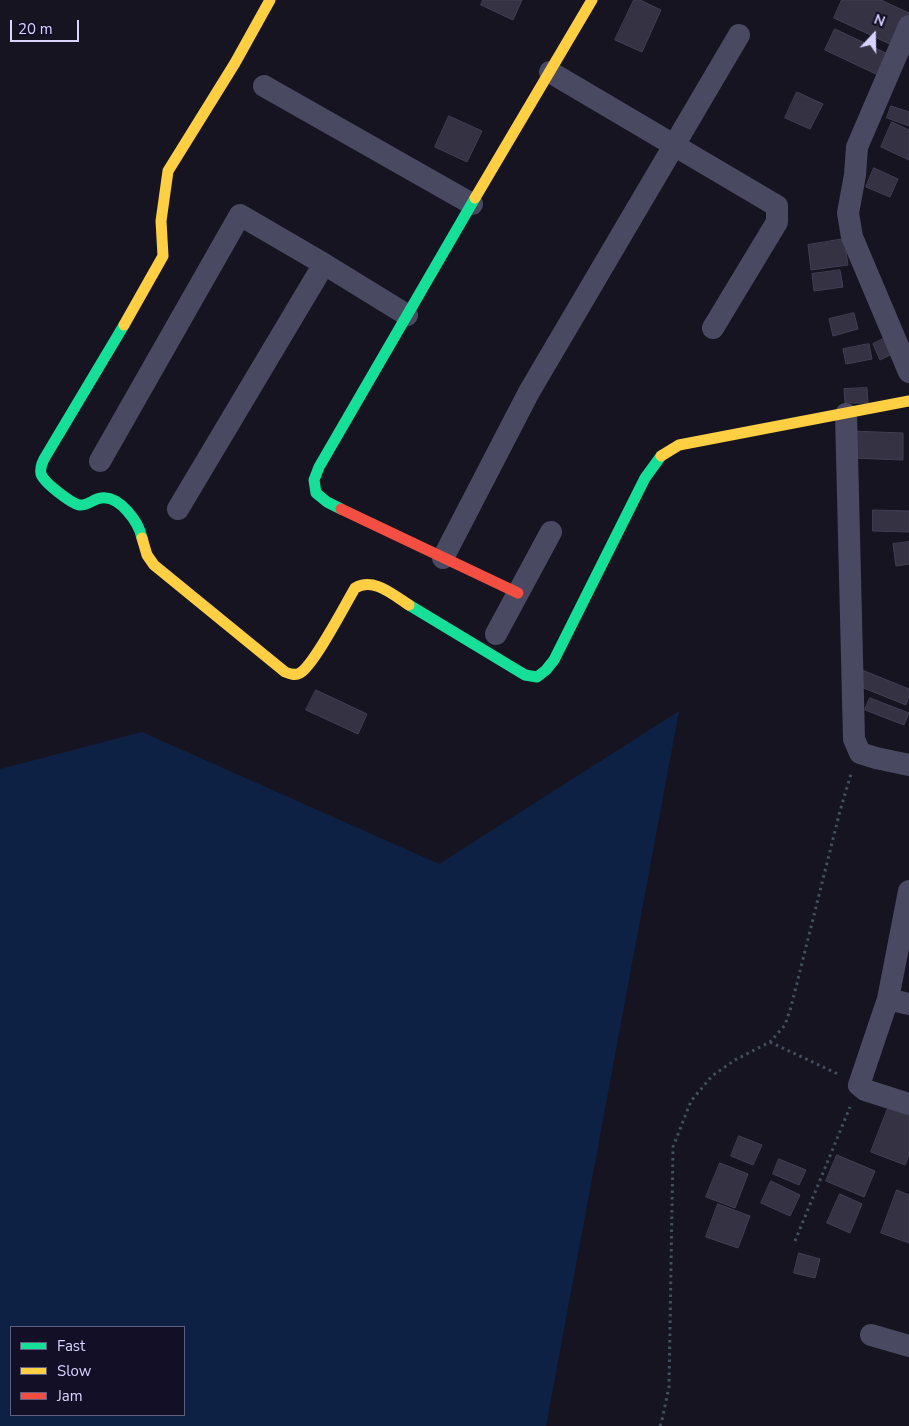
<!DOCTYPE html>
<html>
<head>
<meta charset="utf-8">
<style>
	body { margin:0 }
	#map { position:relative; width:909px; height:1426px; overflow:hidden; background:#161421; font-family:"Nunito Sans",sans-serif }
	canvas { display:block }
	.legend { position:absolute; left:10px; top:1326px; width:175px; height:90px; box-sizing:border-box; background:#130f26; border:1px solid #625e7d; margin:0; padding:6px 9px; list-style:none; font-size:15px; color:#d9d4ff }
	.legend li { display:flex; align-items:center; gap:10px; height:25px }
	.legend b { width:25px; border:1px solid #625e7d }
	.north { position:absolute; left:849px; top:10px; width:50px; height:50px; -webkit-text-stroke:4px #130f26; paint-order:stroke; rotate:21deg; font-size:14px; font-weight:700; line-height:20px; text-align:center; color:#d9d4ff }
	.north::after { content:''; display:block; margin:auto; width:18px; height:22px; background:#d9d4ff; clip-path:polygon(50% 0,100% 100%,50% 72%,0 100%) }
	.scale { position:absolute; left:10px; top:20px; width:69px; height:22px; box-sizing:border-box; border:2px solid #d9d4ff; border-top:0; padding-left:6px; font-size:15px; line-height:18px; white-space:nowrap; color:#d9d4ff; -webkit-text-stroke:4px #130f26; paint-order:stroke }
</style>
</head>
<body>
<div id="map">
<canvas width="909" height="1426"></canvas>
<ul class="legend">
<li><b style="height:6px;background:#16e098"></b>Fast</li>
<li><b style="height:6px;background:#ffcf43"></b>Slow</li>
<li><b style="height:6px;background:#f24e42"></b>Jam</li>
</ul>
<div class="north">N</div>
<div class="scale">20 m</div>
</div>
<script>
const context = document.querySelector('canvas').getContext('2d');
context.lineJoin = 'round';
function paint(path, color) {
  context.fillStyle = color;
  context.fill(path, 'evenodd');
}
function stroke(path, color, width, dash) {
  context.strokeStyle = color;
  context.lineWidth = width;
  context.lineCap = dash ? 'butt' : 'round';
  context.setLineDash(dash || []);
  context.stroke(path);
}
paint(new Path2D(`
	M679,711L546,1426H0V769L142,732L439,864ZM11,1327H184V1415H11Z`), '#0d2144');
const building = new Path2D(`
	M483,0H522L513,20L481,5Z
	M634,0H640L661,10L642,52L615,40Z
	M842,0H881L909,13L894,46L834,18Z
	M835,29L888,54L878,75L825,50Z
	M797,92L823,104L810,129L785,118Z
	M891,106L909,112V126L887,118Z
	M449,116L482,131L467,162L435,147Z
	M892,122L909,130V160L881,147Z
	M874,168L898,179L890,197L866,187Z
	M844,239L848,265L811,270L808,245Z
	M840,270L843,287L814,291L812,274Z
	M854,313L858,329L833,336L829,319Z
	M885,338L892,354L880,360L873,344Z
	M869,344L872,359L846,364L843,349Z
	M867,388L868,403H845L844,389Z
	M851,431L903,433V460L851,458Z
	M873,510L909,511V532L873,531Z
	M909,542V564L896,566L893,544Z
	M862,670L909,689V696L906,705L856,685Z
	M316,690L367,714L358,734L306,710Z
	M870,698L909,713L904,725L865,710Z
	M890,1103L909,1110V1155L905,1165L871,1152Z
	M739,1136L762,1145L753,1165L731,1156Z
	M837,1155L875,1171L864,1197L826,1181Z
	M779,1159L806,1170L799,1185L773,1174Z
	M720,1163L748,1174L735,1208L706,1197Z
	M771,1181L800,1195L790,1216L761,1203Z
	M897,1190L909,1195V1243L881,1233Z
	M840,1194L862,1204L850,1233L827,1223Z
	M718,1204L750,1216L738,1248L706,1237Z
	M799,1253L820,1259L815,1278L794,1273Z`);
paint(building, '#343243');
stroke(building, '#433f54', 1);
stroke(new Path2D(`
	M770,1042L840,1075
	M795,1241L850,1107
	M660,1426L662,1420L669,1387L673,1147L691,1101L712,1076L735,1060L770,1042L785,1025L791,1007L840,811L851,774`), '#44505f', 3, [2.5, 4]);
stroke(new Path2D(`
	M909,26L857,147L855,175L848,213L852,237L909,372
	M550,72L777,206V222L713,328
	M264,86L472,204
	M846,414L854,739L860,753L876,758L909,765
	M100,461L240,215L324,264L407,315
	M178,509L324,264
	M443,558L529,392L739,35
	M496,634L551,532
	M909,891L888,999L859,1085L865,1090L909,1104
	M888,999L909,1004
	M871,1335L909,1346`), '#4a4962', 22);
stroke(new Path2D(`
	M124,325L44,459C42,463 40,469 41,474C44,483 71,503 79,505C88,506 93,499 101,498C120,495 139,523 142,538
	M341,509L327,502L316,493L314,480L319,467L475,198
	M409,605L525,675L537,677L546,670L554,660L645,478L661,456`), '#16e098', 11);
stroke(new Path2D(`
	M475,198L592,0
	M124,325L163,256L161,221L168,171L235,63L270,0
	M661,456L679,445L909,401
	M142,538L147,555L154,565L285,672C290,674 295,676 300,673C314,665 345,605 355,588C374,577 393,595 409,605`), '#ffcf43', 11);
stroke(new Path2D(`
	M341,509L518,593`), '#f24e42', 11);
</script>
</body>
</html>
